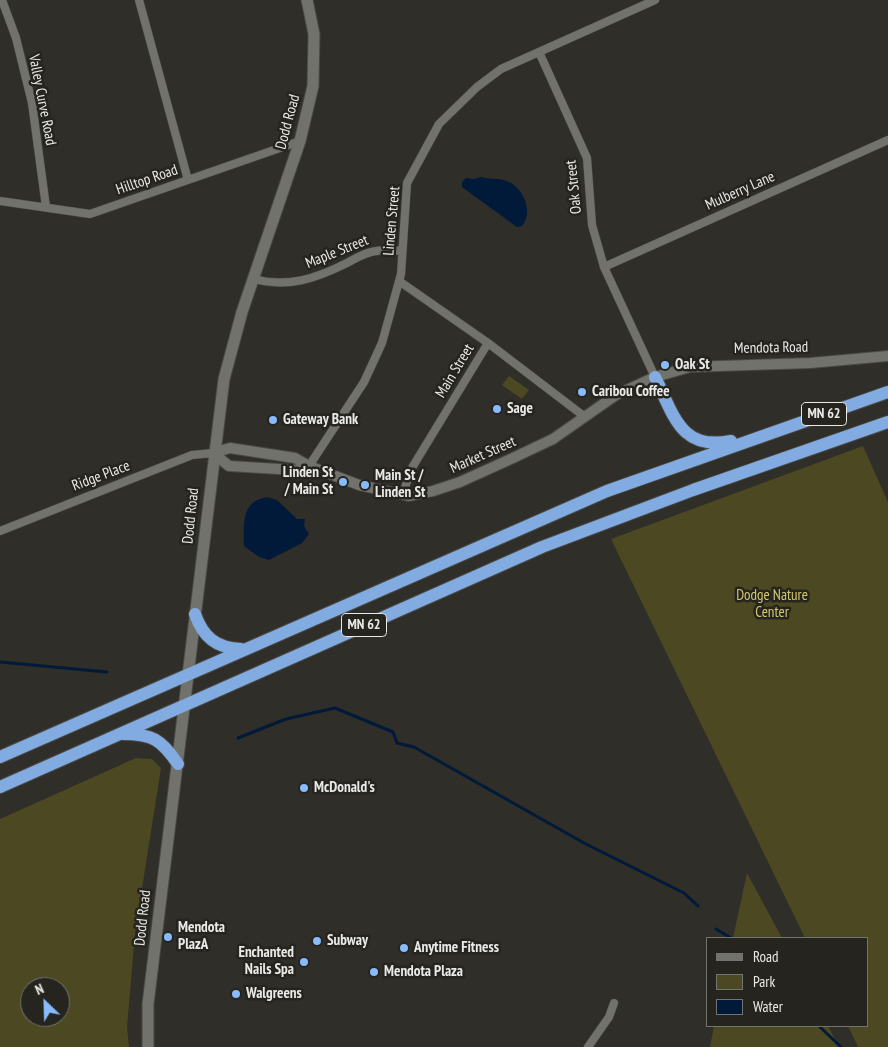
<!DOCTYPE html>
<html>
<head>
<meta charset="utf-8">
<style>
	body { margin:0 }
	#map { position:relative; width:888px; height:1047px; overflow:hidden; background:#2f2e29; font-family:"PT Sans Narrow",sans-serif }
	canvas { display:block }
	.legend { position:absolute; left:706px; top:937px; width:162px; height:90px; box-sizing:border-box; background:#25241f; border:1px solid #73736f; margin:0; padding:6px 9px; list-style:none; font-size:15px; color:#e9e9e6 }
	.legend li { display:flex; align-items:center; gap:10px; height:25px }
	.legend b { width:25px; border:1px solid #73736f }
	.north { position:absolute; left:20px; top:977px; width:50px; height:50px; box-sizing:border-box; background:#25241f; border:1px solid #73736f; border-radius:50%; rotate:336deg; font-size:14px; font-weight:700; line-height:20px; text-align:center; color:#e9e9e6 }
	.north::after { content:''; display:block; margin:auto; width:18px; height:22px; background:#88bbfc; clip-path:polygon(50% 0,100% 100%,50% 72%,0 100%) }
</style>
</head>
<body>
<div id="map">
<canvas width="888" height="1047"></canvas>
<ul class="legend">
<li><b style="height:6px;background:#72726c"></b>Road</li>
<li><b style="height:14px;background:#4c4822"></b>Park</li>
<li><b style="height:14px;background:#011a39"></b>Water</li>
</ul>
<div class="north">N</div>
</div>
<script>
const context = document.querySelector('canvas').getContext('2d');
context.lineJoin = 'round';
function paint(path, color) {
  context.fillStyle = color;
  context.fill(path, 'evenodd');
}
function stroke(path, color, width, dash) {
  context.strokeStyle = color;
  context.lineWidth = width;
  context.lineCap = dash ? 'butt' : 'round';
  context.setLineDash(dash || []);
  context.stroke(path);
}
function label(font, color, halo, rows, align = 'center') {
  context.font = font + ' "PT Sans Narrow",sans-serif';
  context.lineWidth = 5;
  context.setLineDash([]);
  context.textBaseline = 'middle';
  context.strokeStyle = halo;
  context.fillStyle = color;
  for (const [text, x, y, turn = 0] of rows) {
    context.save();
    context.translate(x, y);
    context.rotate((+turn || 0) * Math.PI / 180);
    context.textAlign = isNaN(turn) ? turn : align;
    if (halo) context.strokeText(text, 0, 0);
    context.fillText(text, 0, 0);
    context.restore();
  }
}
paint(new Path2D(`
	M509,376L529,390L522,399L502,385Z
	M863,446L888,502V1047H858L848,1026H867V938H805L611,539Z
	M136,758L152,759L161,768L135,933L127,1027L129,1047H0V819ZM30,987H60V1017H30Z
	M747,873L782,938H733Z
	M714,1026H828L839,1047H710Z`), '#4c4822');
paint(new Path2D(`
	M481,177C490,180 501,177 511,183C525,191 533,214 522,226L517,227L462,187V182L466,178L474,179Z
	M267,497L277,500L297,519H305L304,526L309,534L302,543L269,560L259,557L244,546C244,525 240,502 267,497Z`), '#011a39');
stroke(new Path2D(`
	M0,662L107,672
	M238,738L286,719L335,708L393,732L397,743L414,747L584,843L684,893L698,906
	M716,929L731,938
	M819,1026L841,1047`), '#011a39', 3);
const minor = new Path2D(`
	M2,0L16,38L32,103L46,207
	M139,0L188,180
	M539,52L587,158L592,225L604,267L655,377
	M0,201L90,214L300,141
	M604,267L888,140
	M253,279C288,288 315,279 347,263C354,259 363,254 371,252C382,249 392,250 402,251
	M399,281L488,343L585,417
	M309,466L364,382L382,343L401,274L407,183L439,124L477,87L501,69L655,0
	M403,495L410,471L488,343
	M0,531L192,455L213,453
	M588,1047L609,1017L614,1003`);
const tertiary = new Path2D(`
	M213,453L230,448L295,458L309,466L359,485L409,496L433,491L460,482L513,458L553,439L616,395L655,377L690,367L810,363L888,356
	M213,453L229,466L295,470L309,466`);
const secondary = new Path2D(`
	M148,1047V1004L224,379L242,312L300,141L313,86L314,34L307,0`);
const trunk = new Path2D(`
	M655,377C674,415 680,451 731,441
	M195,614C203,637 216,648 241,649
	M123,734C152,734 161,739 178,764
	M0,757L607,491L888,392
	M0,787L542,547L693,490L888,422`);
stroke(minor, '#494945', 9);
stroke(tertiary, '#494945', 12);
stroke(secondary, '#494945', 13);
stroke(trunk, '#494945', 14);
stroke(minor, '#72726c', 8);
stroke(tertiary, '#72726c', 10);
stroke(secondary, '#72726c', 11);
stroke(trunk, '#82ace1', 12);
for (const [x, y, r, color] of [
	[665,365,5,"#88bbfc"],
	[582,392,5,"#88bbfc"],
	[497,409,5,"#88bbfc"],
	[273,420,5,"#88bbfc"],
	[343,482,5,"#88bbfc"],
	[365,485,5,"#88bbfc"],
	[304,788,5,"#88bbfc"],
	[168,937,5,"#88bbfc"],
	[317,941,5,"#88bbfc"],
	[404,948,5,"#88bbfc"],
	[304,962,5,"#88bbfc"],
	[374,972,5,"#88bbfc"],
	[236,994,5,"#88bbfc"]
]) {
  const dot = new Path2D();
  dot.arc(x, y, r, 0, 2 * Math.PI);
  context.fillStyle = color;
  context.fill(dot);
  stroke(dot, '#25241f', 2);
}
for (const [x, y, w] of [
	[824,414,45],
	[364,625,45]
]) {
  const box = new Path2D();
  box.roundRect(x - w / 2, y - 11.5, w, 23, 4);
  context.fillStyle = '#25241f';
  context.fill(box);
  stroke(box, '#e9e9e6', 1);
}
label('bold 14px', '#e9e9e6', null, [
	["MN 62",824,414],
	["MN 62",364,625]
]);
label('15px', '#e9e9e6', '#25241f', [
	["Valley Curve Road",42,100,79],
	["Dodd Road",288,122,-75],
	["Hilltop Road",147,180,-19],
	["Oak Street",574,187,-96],
	["Mulberry Lane",740,191,-24],
	["Linden Street",392,221,-85],
	["Maple Street",337,252,-22],
	["Mendota Road",771,348,-1],
	["Main Street",455,371,-59],
	["Market Street",483,455,-24],
	["Ridge Place",101,476,-21],
	["Dodd Road",191,516,-84],
	["Dodd Road",143,918,-84]
]);
label('bold 15px', '#e9e9e6', '#25241f', [
	["Oak St",675,365],
	["Caribou Coffee",592,392],
	["Sage",507,409],
	["Gateway Bank",283,420],
	["Linden St",333,473,"right"],
	["/ Main St",333,490,"right"],
	["Main St /",375,476],
	["Linden St",375,493],
	["McDonald's",314,788],
	["Mendota",178,928],
	["PlazA",178,945],
	["Subway",327,941],
	["Anytime Fitness",414,948],
	["Enchanted",294,953,"right"],
	["Nails Spa",294,970,"right"],
	["Mendota Plaza",384,972],
	["Walgreens",246,994]
], 'left');
label('15px', '#d4c96b', '#25241f', [
	["Dodge Nature",772,596],
	["Center",772,613]
]);
</script>
</body>
</html>
